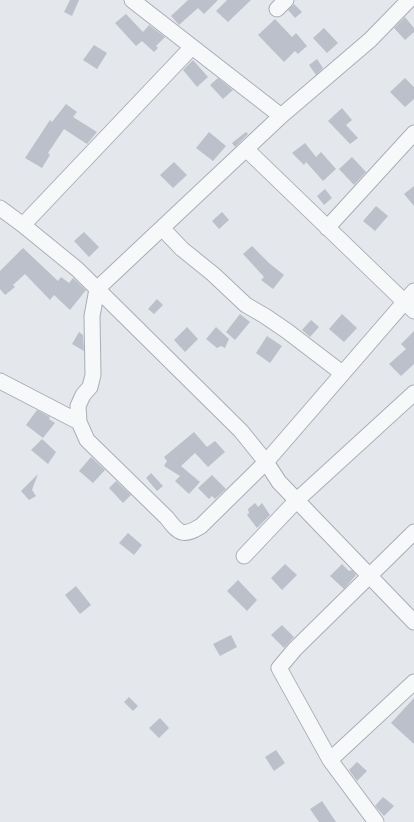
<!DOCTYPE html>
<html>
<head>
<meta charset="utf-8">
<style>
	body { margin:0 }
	canvas { display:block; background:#e4e7ec }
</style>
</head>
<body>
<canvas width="414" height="822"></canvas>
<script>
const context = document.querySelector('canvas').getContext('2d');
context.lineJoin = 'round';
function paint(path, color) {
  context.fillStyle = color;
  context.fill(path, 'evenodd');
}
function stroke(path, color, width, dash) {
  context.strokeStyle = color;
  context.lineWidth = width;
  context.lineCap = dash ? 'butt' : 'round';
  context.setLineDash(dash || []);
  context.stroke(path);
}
paint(new Path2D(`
	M70,0H79L72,16L64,12Z
	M188,0H218L204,14L198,8L179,25L171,16Z
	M227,0H251L228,22L216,11Z
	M294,4L302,12L295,18L288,10Z
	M126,14L143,32L149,25L165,37L156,46L158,48L154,52L142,41L136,46L115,23Z
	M405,17L414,28V32L405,40L394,28Z
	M275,19L292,37L296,33L307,46L298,54L295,51L284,62L258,35Z
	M324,28L338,43L327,53L313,38Z
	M94,45L107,53L97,69L83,60Z
	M317,59L323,68L316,75L309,65Z
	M193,60L208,77L197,87L183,70Z
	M218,78L233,90L223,99L210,85Z
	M405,78L414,87V99L405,107L390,92Z
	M66,104L77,112L73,117L97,132L87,144L64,129L48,153L50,155L42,168L25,158L50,120L52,122Z
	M342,108L352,120L346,125L358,138L350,144L328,121Z
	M209,132L226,146L213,161L196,148Z
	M246,132L248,134L235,147L232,143Z
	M305,143L316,157L321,152L336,169L323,181L306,162L304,165L292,153Z
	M352,157L366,172L354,185L339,169Z
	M174,162L187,175L173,188L160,175Z
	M414,186V206L404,194Z
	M325,189L332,198L324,205L317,196Z
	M376,206L388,216L375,231L363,221Z
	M222,212L229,220L219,229L212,221Z
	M84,232L99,247L89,257L74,241Z
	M252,246L269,263L284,275L273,289L261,280L264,277L243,254Z
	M23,248L58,281L61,277L69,283L73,278L86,290L70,310L54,295L50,300L25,274L13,285L15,287L5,295L0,289V271Z
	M157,299L163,305L154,314L148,309Z
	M240,314L250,322L235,340L226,332Z
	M342,314L357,328L344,342L329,329Z
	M311,320L319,327L310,337L302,330Z
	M187,327L198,339L185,352L174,340Z
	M216,327L229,339L225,348L221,346L217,348L206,339Z
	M414,331V364L401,376L389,364L406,349L401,344Z
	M79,332L83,335L84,351L72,344Z
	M267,336L282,346L270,363L256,353Z
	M37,410L50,417L49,419L55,423L43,438L26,425Z
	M194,432L207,447L215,441L225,452L208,467L195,453L181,466L200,482L189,494L175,481L180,476L164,466L167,461L164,457Z
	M42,439L56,452L48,464L31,450Z
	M91,457L105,470L93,483L79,471Z
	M151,473L163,486L157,491L146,478Z
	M38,474L32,490L36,496L29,500L21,491Z
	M212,475L226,489L215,499L212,496L209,499L198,488Z
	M116,481L131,495L123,503L109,488Z
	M255,503L258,507L262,503L270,515L257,528L247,515L249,513L248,509Z
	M128,533L142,545L134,555L119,543Z
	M285,564L297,575L282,590L271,578Z
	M342,564L349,571L352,570L356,575L344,589L330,576Z
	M238,580L257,600L247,611L227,591Z
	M76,586L91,605L80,614L65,595Z
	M282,625L294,637L284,648L271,635Z
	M231,635L237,647L220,656L213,644Z
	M129,697L138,706L133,711L124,702Z
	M414,698V744L391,723Z
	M160,718L169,728L159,738L149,728Z
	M276,750L285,763L274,771L265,757Z
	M357,762L367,771L357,781L349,770Z
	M383,797L394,806L384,816L375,806Z
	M322,801L336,822H319L310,809Z`), '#bbc0ca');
const minor = new Path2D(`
	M132,0L281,116
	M409,0L370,40L281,116L97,289L92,316L93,375L90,387L83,395L78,406L79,422L87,440L167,518C179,534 183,537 201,526L266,462L414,291
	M277,9L286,0
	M246,149L414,311
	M0,208L23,225L77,269L241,431L266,462L279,482L414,622
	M23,225L192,47
	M162,228L182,249L213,274L246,305L265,316L287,331L342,373
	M327,228L414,133
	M0,381L79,422
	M244,556L297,500L414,393
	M330,760L414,682
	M376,822L330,760L279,668L295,649L414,532`);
stroke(minor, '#a9aeb7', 17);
stroke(minor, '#f7f8fa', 15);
</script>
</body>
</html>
